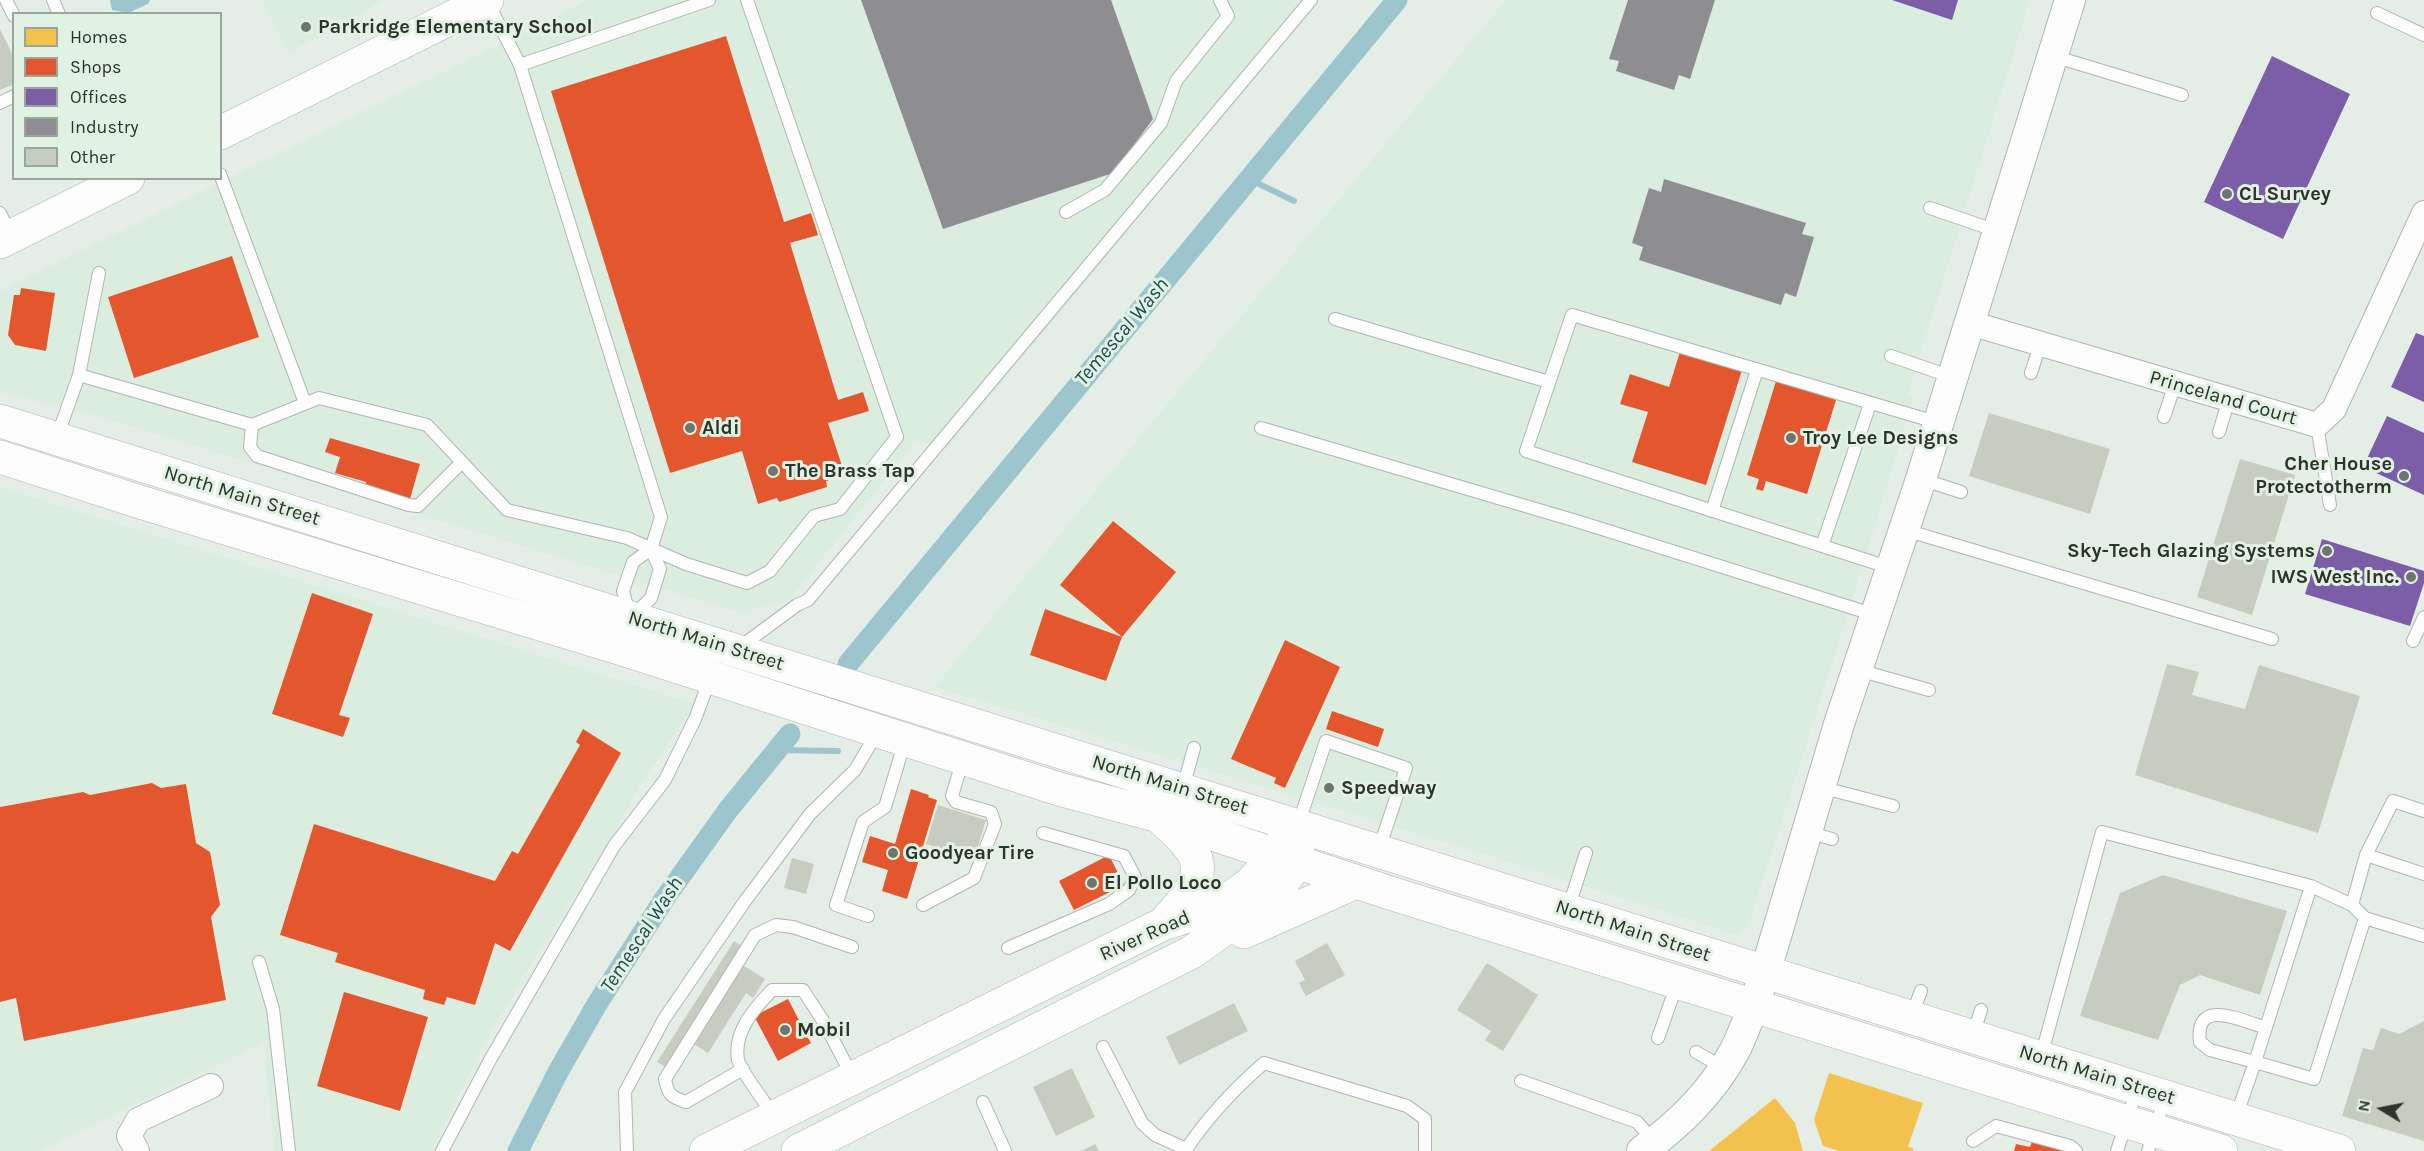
<!DOCTYPE html>
<html>
<head>
<meta charset="utf-8">
<style>
	body { margin:0 }
	#map { position:relative; width:2424px; height:1151px; overflow:hidden; background:#e5eee6; font-family:Karla,sans-serif }
	canvas { display:block }
	.legend { position:absolute; left:12px; top:12px; width:210px; height:168px; box-sizing:border-box; background:#e1f2e3; border:2px solid #99a69b; margin:0; padding:8px 10px; list-style:none; font-size:18px; color:#2d342e }
	.legend li { display:flex; align-items:center; gap:12px; height:30px }
	.legend b { width:30px; border:2px solid #99a69b }
	.north { position:absolute; left:2352px; top:1079px; width:60px; height:60px; -webkit-text-stroke:4px #e1f2e3; paint-order:stroke; rotate:280deg; font-size:16px; font-weight:700; line-height:24px; text-align:center; color:#2d342e }
	.north::after { content:''; display:block; margin:auto; width:21px; height:27px; background:#2d342e; clip-path:polygon(50% 0,100% 100%,50% 72%,0 100%) }
</style>
</head>
<body>
<div id="map">
<canvas width="2424" height="1151"></canvas>
<ul class="legend">
<li><b style="height:16px;background:#f2c14e"></b>Homes</li>
<li><b style="height:16px;background:#e4572e"></b>Shops</li>
<li><b style="height:16px;background:#7b5ea7"></b>Offices</li>
<li><b style="height:16px;background:#8d8d92"></b>Industry</li>
<li><b style="height:16px;background:#c7ccc1"></b>Other</li>
</ul>
<div class="north">N</div>
</div>
<script>
const context = document.querySelector('canvas').getContext('2d');
context.lineJoin = 'round';
function paint(path, color) {
  context.fillStyle = color;
  context.fill(path, 'evenodd');
}
function stroke(path, color, width, dash) {
  context.strokeStyle = color;
  context.lineWidth = width;
  context.lineCap = dash ? 'butt' : 'round';
  context.setLineDash(dash || []);
  context.stroke(path);
}
function label(font, color, halo, rows, align = 'center') {
  context.font = font + ' Karla,sans-serif';
  context.lineWidth = 6;
  context.setLineDash([]);
  context.textBaseline = 'middle';
  context.strokeStyle = halo;
  context.fillStyle = color;
  for (const [text, x, y, turn = 0] of rows) {
    context.save();
    context.translate(x, y);
    context.rotate((+turn || 0) * Math.PI / 180);
    context.textAlign = isNaN(turn) ? turn : align;
    if (halo) context.strokeText(text, 0, 0);
    context.fillText(text, 0, 0);
    context.restore();
  }
}
paint(new Path2D(`
	M262,0H384L289,53Z
	M588,0H1319L946,450L916,440L789,600L741,613L104,418L0,392V291Z
	M1506,0H2030L1908,394L1914,396L1854,594L1748,927L1737,935L1474,851L935,687L1145,431Z
	M0,487L695,704L640,785L609,842L535,958L486,1040L431,1151H274L264,1042L40,1151H0Z`), '#dbedde');
paint(new Path2D(`
	M110,0H150L148,4L128,13L112,10Z`), '#9dc5cd');
paint(new Path2D(`
	M1829,1073L1923,1103L1908,1147L1913,1148V1151H1839L1823,1146L1814,1120Z
	M1775,1098L1795,1123L1803,1151H1709Z`), '#f2c14e');
paint(new Path2D(`
	M726,36L784,222L811,213L818,235L790,243L838,400L863,392L869,411L828,423L845,475L826,481L827,487L779,502L777,498L758,504L742,451L670,473L551,91Z
	M232,256L259,337L134,378L108,297Z
	M21,288L55,293L46,351L15,345L8,335L14,295H20Z
	M1680,352L1742,370L1706,485L1632,462L1648,412L1620,404L1630,374L1669,387Z
	M1776,381L1836,400L1807,494L1766,481L1763,491L1756,489L1759,479L1747,475Z
	M330,438L420,464L410,499L366,485V482L335,473L340,457L325,452Z
	M1113,521L1176,572L1122,637L1106,681L1030,655L1045,609L1122,637L1060,585Z
	M312,593L373,614L339,715L350,718L343,737L272,714Z
	M1285,640L1340,667L1285,788L1274,783L1276,778L1231,759Z
	M1332,711L1384,729L1378,747L1326,729Z
	M583,729L621,753L510,951L495,943L475,1005L447,997L444,1005L423,999L425,990L335,962L338,953L280,935L314,824L495,881L512,851L518,854L580,745L576,742Z
	M152,783L161,788L186,784L196,843L210,852L220,905L211,917L226,1000L24,1041L16,998L0,1002V807L83,792L90,795Z
	M911,789L929,795L928,797L937,800L907,899L882,891L888,870L862,862L870,836L895,844Z
	M1109,855L1124,885L1074,910L1059,881Z
	M344,992L428,1017L400,1111L317,1086Z
	M788,999L811,1043L778,1061L754,1016Z
	M2036,1131L2072,1151H2014L2016,1144L2030,1147Z`), '#e4572e');
paint(new Path2D(`
	M1892,0H1958L1952,20Z
	M2272,56L2350,94L2283,239L2204,202Z
	M2416,333L2424,336V402L2391,387Z
	M2387,416L2424,433V495L2363,467Z
	M2322,539L2424,571V583L2410,626L2305,594Z`), '#7b5ea7');
paint(new Path2D(`
	M861,0H1111L1153,119L1113,173L943,229Z
	M1628,0H1715L1690,79L1679,75L1674,90L1616,71L1619,61L1609,59Z
	M1664,179L1806,223L1802,234L1814,237L1796,297L1785,293L1781,305L1639,260L1643,247L1632,243L1649,188L1661,192Z`), '#8d8d92');
stroke(new Path2D(`
	M1249,179L1294,201
	M777,750L838,751`), '#9dc5cd', 6);
stroke(new Path2D(`
	M848,664L1397,0
	M518,1151L558,1072L597,1004L665,898L728,810L790,734`), '#9dc5cd', 21);
paint(new Path2D(`
	M0,29L14,58V84L0,90Z
	M1989,413L2110,449L2090,514L1969,476Z
	M2240,459L2295,475L2252,615L2197,597Z
	M2167,664L2199,672L2192,695L2245,709L2259,665L2360,696L2318,833L2135,775Z
	M938,805L986,820L974,859L926,844Z
	M792,858L814,864L806,894L784,888Z
	M2163,875L2287,911L2260,995L2200,975L2180,985L2158,1040L2080,1016L2120,893Z
	M734,941L752,952L744,966L765,979L753,998L746,993L708,1053L694,1044L675,1073L657,1062Z
	M1327,943L1345,975L1306,996L1299,983L1305,980L1295,961Z
	M1487,963L1538,995L1503,1051L1485,1040L1491,1031L1457,1010Z
	M1234,1003L1248,1031L1179,1065L1166,1037Z
	M2424,1021V1141L2342,1116L2363,1048L2373,1050L2381,1028L2399,1034Z
	M1072,1068L1095,1117L1056,1136L1033,1087Z
	M1095,1144L1099,1151H1081Z`), '#c7ccc1');
const service = new Path2D(`
	M6,0L14,16
	M53,0L59,14
	M487,1L520,65L661,517L651,549L633,562L623,591L629,613
	M2377,13L2424,35
	M2053,56L2182,95
	M520,65L709,0
	M0,103L14,96
	M220,174L305,403
	M1930,208L1997,231
	M1066,212L1105,190L1161,123L1176,81L1228,16L1220,0
	M0,213L11,236
	M1335,319L1549,382
	M1891,356L1952,377
	M2031,373L2040,345
	M79,375L252,425L319,398L427,425L507,510L627,538L686,564L747,583L770,571L814,516L840,509L897,437L747,0
	M2164,417L2175,384
	M252,425L250,447L257,456L409,505L418,506L462,462
	M2317,425L2330,505
	M1261,428L1583,523L1875,615
	M2219,432L2229,399
	M57,437L79,375L99,273
	M1921,479L1961,492
	M1712,511L1757,370
	M1905,530L2272,639
	M1822,546L1870,404
	M1891,568L1526,451L1572,315L1939,423
	M634,615L651,598L660,569L651,549
	M2413,641L2424,617
	M740,647L797,605L808,600L1311,0
	M1858,670L1929,690
	M1820,787L1893,806
	M1183,788L1194,748
	M1298,825L1326,741L1406,768L1379,849
	M1807,832L1832,839
	M2366,855L2393,801L2424,811
	M2311,886L2352,905
	M923,905L974,878L995,824L991,812L956,802L952,796L963,759
	M1568,909L1586,853
	M868,916L836,905L863,822L885,807L905,741
	M2365,918L2352,905L2366,855L2424,874
	M1008,948L1109,904L1129,890L1135,877L1124,856L1043,833
	M259,962L273,1009L289,1151
	M1912,1015L1921,991
	M1973,1035L1981,1010
	M1658,1038L1677,984
	M1103,1047L1142,1123L1155,1135L1186,1149
	M1696,1052L1724,1068
	M2041,1057L2102,832L2311,886L2255,1062L2314,1079L2365,918L2424,936
	M743,1069L686,1102C671,1097 668,1095 665,1079L755,935L776,925L793,927L852,947
	M1521,1081L1637,1122L1654,1141
	M983,1102L1005,1151
	M774,1116C767,1105 740,1070 738,1060C733,1031 755,1008 772,990H803L825,1024L853,1078
	M2236,1117L2255,1062L2210,1050L2200,1042C2194,996 2243,1021 2266,1028
	M1973,1141L1996,1126L2070,1146L2076,1151
	M442,1151L490,1060L614,846L665,780L695,719L710,679
	M627,1151L625,1092L664,1019L745,901L810,814L855,770L877,733
	M1185,1151C1207,1118 1234,1089 1264,1063L1407,1106L1425,1119V1151
	M2117,1151L2137,1089
	M2148,1151L2165,1098`);
const minor = new Path2D(`
	M1970,323L2317,425L2334,409L2424,213
	M137,1151L129,1136L138,1120L211,1086`);
const tertiary = new Path2D(`
	M1642,1151C1680,1124 1713,1091 1735,1050C1747,1026 1756,998 1765,973L1839,724L1921,479L2070,0`);
const secondary = new Path2D(`
	M220,133L487,0
	M0,242L128,178`);
const primary = new Path2D(`
	M0,421L2339,1151
	M0,457L140,502L622,649L1059,789L1159,816L1390,893L2221,1151
	M1163,820C1172,829 1185,839 1192,851C1210,877 1179,906 1163,924
	M1244,932L1356,882
	M706,1151L1163,924C1197,913 1236,902 1259,874C1268,863 1276,851 1285,840
	M798,1151L1192,952L1267,898L1281,885L1297,863L1298,842`);
stroke(service, '#afb6b0', 14);
stroke(minor, '#afb6b0', 26);
stroke(tertiary, '#afb6b0', 32);
stroke(secondary, '#afb6b0', 34);
stroke(primary, '#afb6b0', 34);
stroke(service, '#fbfcfb', 12);
stroke(minor, '#fbfcfb', 24);
stroke(tertiary, '#fbfcfb', 30);
stroke(secondary, '#fbfcfb', 33);
stroke(primary, '#fbfcfb', 33);
for (const [x, y, r, color] of [
	[306,27,6,"#6d756e"],
	[2227,194,6,"#6d756e"],
	[690,428,6,"#6d756e"],
	[1791,438,6,"#6d756e"],
	[773,471,6,"#6d756e"],
	[2404,476,6,"#6d756e"],
	[2327,551,6,"#6d756e"],
	[2411,577,6,"#6d756e"],
	[1329,788,6,"#6d756e"],
	[893,853,6,"#6d756e"],
	[1092,883,6,"#6d756e"],
	[785,1030,6,"#6d756e"]
]) {
  const dot = new Path2D();
  dot.arc(x, y, r, 0, 2 * Math.PI);
  context.fillStyle = color;
  context.fill(dot);
  stroke(dot, '#e1f2e3', 2);
}
label('bold 20px', '#2d342e', '#e1f2e3', [
	["Parkridge Elementary School",318,27],
	["CL Survey",2239,194],
	["Aldi",702,428],
	["Troy Lee Designs",1803,438],
	["Cher House",2392,464,"right"],
	["Protectotherm",2392,487,"right"],
	["The Brass Tap",785,471],
	["Sky-Tech Glazing Systems",2315,551,"right"],
	["IWS West Inc.",2399,577,"right"],
	["Speedway",1341,788],
	["Goodyear Tire",905,853],
	["El Pollo Loco",1104,883],
	["Mobil",797,1030]
], 'left');
label('20px', '#2d342e', '#e1f2e3', [
	["Princeland Court",2223,398,16],
	["North Main Street",242,496,17],
	["North Main Street",706,641,17],
	["North Main Street",1170,785,17],
	["North Main Street",1633,931,18],
	["River Road",1145,936,-24],
	["North Main Street",2097,1075,17]
]);
label('italic 21px', '#1d4b57', '#e1f2e3', [
	["Temescal Wash",1122,332,-50],
	["Temescal Wash",642,935,-57]
]);
</script>
</body>
</html>
